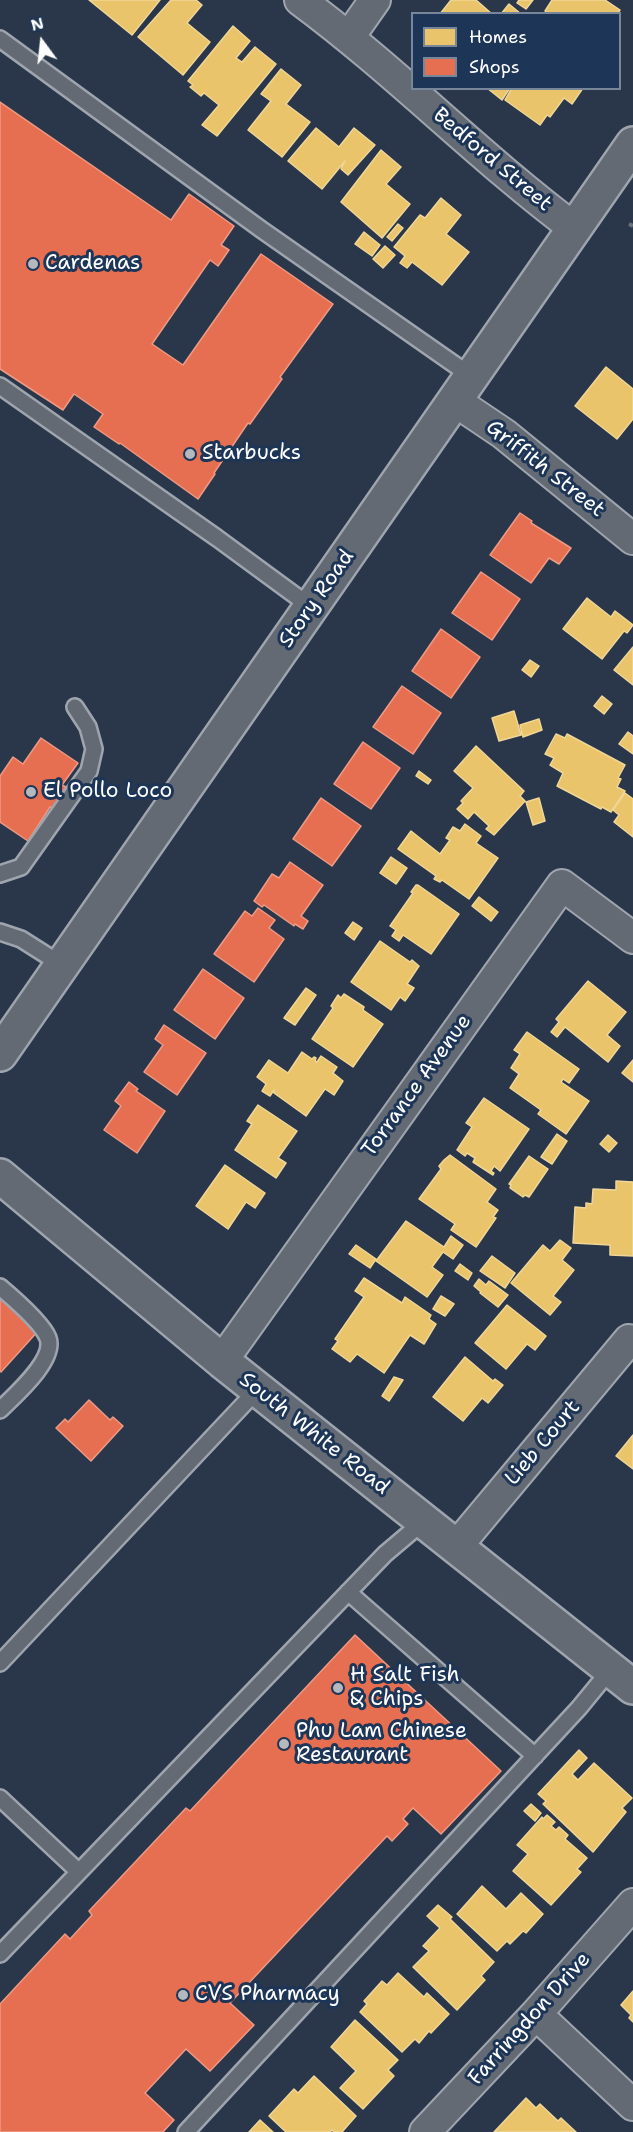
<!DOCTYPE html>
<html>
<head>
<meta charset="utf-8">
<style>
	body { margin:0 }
	#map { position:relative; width:633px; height:2132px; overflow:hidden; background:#2a374a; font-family:"Shantell Sans",sans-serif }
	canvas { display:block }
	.legend { position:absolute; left:411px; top:12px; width:210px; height:78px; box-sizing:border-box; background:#1d3557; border:2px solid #77869a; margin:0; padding:8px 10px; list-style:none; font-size:18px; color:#fff }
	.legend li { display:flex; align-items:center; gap:12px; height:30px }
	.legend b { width:30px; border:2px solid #77869a }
	.north { position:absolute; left:12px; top:12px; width:60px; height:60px; -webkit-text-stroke:4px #1d3557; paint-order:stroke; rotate:345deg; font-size:16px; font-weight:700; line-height:24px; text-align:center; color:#fff }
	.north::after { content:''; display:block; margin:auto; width:21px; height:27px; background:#fff; clip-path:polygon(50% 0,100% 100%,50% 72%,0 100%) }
</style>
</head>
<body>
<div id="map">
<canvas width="633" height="2132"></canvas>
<ul class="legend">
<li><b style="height:16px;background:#e9c46a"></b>Homes</li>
<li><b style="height:16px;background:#e76f51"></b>Shops</li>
</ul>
<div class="north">N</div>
</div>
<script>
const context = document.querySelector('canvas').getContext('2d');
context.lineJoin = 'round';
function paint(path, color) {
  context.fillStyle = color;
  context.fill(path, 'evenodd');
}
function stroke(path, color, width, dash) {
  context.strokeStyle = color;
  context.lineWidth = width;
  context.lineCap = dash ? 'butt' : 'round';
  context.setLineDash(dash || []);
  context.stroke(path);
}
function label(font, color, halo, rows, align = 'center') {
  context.font = font + ' "Shantell Sans",sans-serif';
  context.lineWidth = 6;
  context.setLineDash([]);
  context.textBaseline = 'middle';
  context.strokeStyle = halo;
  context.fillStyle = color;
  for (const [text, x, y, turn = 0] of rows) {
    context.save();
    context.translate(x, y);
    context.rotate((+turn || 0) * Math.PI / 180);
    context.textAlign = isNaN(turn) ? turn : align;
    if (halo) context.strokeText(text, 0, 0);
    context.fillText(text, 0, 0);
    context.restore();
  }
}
const homes = new Path2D(`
	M89,0H160L132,35Z
	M171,0H196L202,5L187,23L210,42L183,75L138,37Z
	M451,0H476L492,14H440Z
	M519,0H533L526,9L517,3Z
	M552,0H605L620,10L617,14H549L545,11Z
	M509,4L521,14H501Z
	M233,26L250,41L236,58L242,62L255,47L276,64L217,136L202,125L219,105L204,93L201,96L190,87L193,85L188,81Z
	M281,69L301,85L286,104L310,122L282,157L248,130L271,101L261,94Z
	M487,88H510L502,100Z
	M512,88H583L572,104L564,98L550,117L547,115L540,125L505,100Z
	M316,128L339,147L354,128L375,145L348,175L341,169L345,161L322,189L288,161Z
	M381,150L401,167L386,184L410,204L382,238L341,202Z
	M441,198L461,215L446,234L469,252L442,285L412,262L407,268L400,263L405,256L394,247L420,215L425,218Z
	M398,224L403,228L392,241L387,237Z
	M364,232L380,245L372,256L355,244Z
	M385,246L395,255L383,268L373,259Z
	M606,367L633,389V419L617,439L575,406Z
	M587,598L611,617L615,611L633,625L627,633L624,631L602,659L563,629Z
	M633,647V685L614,670Z
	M530,660L539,666L531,677L522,670Z
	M602,696L612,704L604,714L594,706Z
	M514,711L521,735L499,741L492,718Z
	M539,719L542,730L523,737L520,725Z
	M628,732L633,736V754L619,744Z
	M556,734L565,738L567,734L625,765L618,778L621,779L617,787L625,791L611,812L602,807L601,809L557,786L563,773L550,765L554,758L545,754Z
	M476,746L524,791L520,796L525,801L494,835L486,829L489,826L474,812L468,819L457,809L463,803L461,801L473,788L454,771Z
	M419,771L431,780L428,784L416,776Z
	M625,793L633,799V837L614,822L619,815L613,810Z
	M539,798L545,821L533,825L526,802Z
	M465,824L481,836L476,843L498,858L469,899L442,880L440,882L434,879L436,876L398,849L411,831L440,854L450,840L446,838L453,827L460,831Z
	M391,857L407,868L396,884L380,873Z
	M416,885H418L459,914L431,954L403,935L399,941L392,936L396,930L390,926L413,893L411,892Z
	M479,897L498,912L491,921L472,906Z
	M353,922L362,928L354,940L345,933Z
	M380,941L410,962L412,960L419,966L407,984L414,988L405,1001L400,997L391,1010L351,982Z
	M588,981L626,1012L607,1035L620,1046L608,1062L565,1027L557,1037L551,1032L559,1022L556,1019Z
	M306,988L316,995L295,1025L284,1018Z
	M344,994L364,1007L363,1010L383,1024L353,1067L312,1039L333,1008L331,1006L338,995L341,998Z
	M527,1032L579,1069L569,1083L563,1079L561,1082L589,1101L566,1134L538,1114L541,1110L510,1088L519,1074L511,1068L520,1054L514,1050Z
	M302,1052L312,1059L314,1057L316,1058L315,1061L317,1062L321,1056L337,1067L333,1073L343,1081L334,1095L325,1089L306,1116L274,1093V1090L270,1096L262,1091L266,1084L257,1077L269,1060L288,1073Z
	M633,1060V1082L622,1073Z
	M484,1098L529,1129L500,1171L494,1166L491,1171L494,1173L493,1175L473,1162L475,1158L467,1153L465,1156L457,1150L472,1127L466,1123Z
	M258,1105L297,1131L278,1158L286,1163L276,1178L235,1150L252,1124L247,1121Z
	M557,1134L567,1141L552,1164L541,1157Z
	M608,1135L617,1143L609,1152L600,1144Z
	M450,1155L496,1189L487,1202L498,1210L493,1217L496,1218L476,1247L451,1230L455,1224L419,1199L441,1169L439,1166L444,1160Z
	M529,1156L548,1169L529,1197L525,1195L523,1197L510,1188L511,1185L509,1184Z
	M225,1165L265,1193L255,1208L246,1202L228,1229L196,1206Z
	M616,1181L633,1182V1256L610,1255V1245L573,1243L575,1207L586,1208V1203L592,1204L593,1189L616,1190Z
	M406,1221L444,1247L451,1236L463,1245L453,1259L443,1252L432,1267L443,1275L427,1297L376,1261Z
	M560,1240L571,1248L562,1260L574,1270L553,1296L561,1302L550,1315L511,1283L543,1245L550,1251Z
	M356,1245L376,1259L370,1268L349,1254Z
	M492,1256L515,1273L505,1288L480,1271Z
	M460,1264L472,1273L468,1280L455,1271Z
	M364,1278L402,1303L405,1297L431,1315L429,1319L436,1324L424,1344L410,1335L384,1373L357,1354L350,1362L332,1349L338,1341L335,1339L364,1297L355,1291Z
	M479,1279L486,1285L489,1281L508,1295L498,1307L480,1293L481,1292L474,1286Z
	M441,1296L454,1304L445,1316L433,1309Z
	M507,1305L546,1336L535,1350L527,1344L506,1369L475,1343Z
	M465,1357L493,1381L495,1379L503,1385L488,1403L482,1398L463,1421L433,1397Z
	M394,1377L403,1380L389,1401L382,1396Z
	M633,1435V1469L616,1456Z
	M579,1750L587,1758L572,1774L578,1780L594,1763L632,1798L622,1808L626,1812L593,1852L543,1804L546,1801L538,1794Z
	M531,1804L541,1813L535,1821L524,1811Z
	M547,1815L555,1822L551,1826L556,1830L559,1827L568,1835L565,1839L587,1858L577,1869L581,1872L551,1905L513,1871L528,1854L517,1845L542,1817L543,1819Z
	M482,1886L506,1909L521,1893L543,1914L526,1933L523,1931L510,1944L507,1941L497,1951L457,1914Z
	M438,1905L452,1917L450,1919L494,1962L481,1976L485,1980L457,2010L413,1967L429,1951L423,1946L440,1928L427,1916Z
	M398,1973L424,1997L427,1993L449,2014L431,2033L429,2031L419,2043L415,2039L402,2052L360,2012L367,2004L364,2001L382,1981L387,1985Z
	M633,1991V2022L629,2018L631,2015L621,2005Z
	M355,2020L398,2060L388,2070L394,2076L363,2109L340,2088L356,2071L331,2047Z
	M314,2076L356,2116L342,2132H334L332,2130L330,2132H286L269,2116L294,2089L298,2093Z
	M526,2098L536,2108L540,2104L558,2121L561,2118L576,2132H494Z
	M260,2120L273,2132H249Z`);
paint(homes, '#e9c46a');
stroke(homes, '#f0d697', 1.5);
const shops = new Path2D(`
	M0,102L171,220L189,194L234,226L221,245L229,250L218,266L210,260L152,344L183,365L261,254L333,304L280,377L282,379L250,424L248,423L214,473L215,474L198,499L120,443L119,444L94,427L103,414L74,394L63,410L0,369Z
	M520,513L532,521L531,523L571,548L559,564L549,558L531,583L490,555Z
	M481,572L520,599L492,640L452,613Z
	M441,629L480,657L451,698L412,671Z
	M402,686L441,713L413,754L373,727Z
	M41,738L78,763L62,785L66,787L59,797L62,799L55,810L50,807L28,841L0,822V776L13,757L23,764Z
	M363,742L400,768L371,809L334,784Z
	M321,798L361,826L332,866L293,839Z
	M290,862L323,885L301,916L308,921L303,929L295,924L294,926L264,905L262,907L254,901L272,874L279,878Z
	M258,908L275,920L269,928L284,939L254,982L214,954L245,911L252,916Z
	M203,969L244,998L215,1039L174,1010Z
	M164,1025L206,1053L177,1095L144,1072L163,1045L155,1039Z
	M129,1082L138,1089L136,1091L165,1111L137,1153L104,1130L121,1106L115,1101Z
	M0,1294L39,1330L1,1372L0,1371Z
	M89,1400L110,1420L113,1417L123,1426L91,1461L56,1428L65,1419L68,1422Z
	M355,1635L501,1771L441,1834L413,1808L403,1819L408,1824L392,1841L387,1836L230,2003L254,2025L210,2071L186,2049L145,2093L174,2120L163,2132H0V2004L65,1934L70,1939L92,1915L89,1911L186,1808L190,1811Z`);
paint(shops, '#e76f51');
stroke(shops, '#ee9a85', 1.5);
const lane = new Path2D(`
	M0,39L262,230L471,376
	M0,386L217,538L311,607
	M0,874L21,867L89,771L94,749L88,727L75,707
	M0,932L21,939L62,965
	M0,1287C13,1298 42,1323 48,1338C56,1360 14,1396 0,1410
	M348,1592L535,1756
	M0,1663L258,1389
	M0,1798L79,1872
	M0,1954L385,1554L424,1521
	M186,2132L579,1708L611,1669`);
const street = new Path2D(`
	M300,0C396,71 479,157 574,228
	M349,37L375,0
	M455,401L504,434L633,539
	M222,1361L562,885L633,938
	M457,1546L629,1340
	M536,2014L633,2105
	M425,2132L536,2014L633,1904`);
const secondary = new Path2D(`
	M0,1054L633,144
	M0,1176L222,1361L633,1687`);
stroke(lane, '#9fa5ae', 20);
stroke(street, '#9fa5ae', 34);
stroke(secondary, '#9fa5ae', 38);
stroke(new Path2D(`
	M629,224L633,226`), '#6a727c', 4, [6, 4.5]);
stroke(lane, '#636a74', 15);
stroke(street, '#636a74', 30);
stroke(secondary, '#636a74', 33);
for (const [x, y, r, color] of [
	[33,264,6,"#b4b9c0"],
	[190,454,6,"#b4b9c0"],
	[31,792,6,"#b4b9c0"],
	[338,1688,6,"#b4b9c0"],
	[284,1744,6,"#b4b9c0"],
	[183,1995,6,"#b4b9c0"]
]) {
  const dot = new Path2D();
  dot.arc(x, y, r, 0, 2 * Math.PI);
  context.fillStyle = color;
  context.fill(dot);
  stroke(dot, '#1d3557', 2);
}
label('21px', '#fff', '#1d3557', [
	["Bedford Street",492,160,40],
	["Griffith Street",545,469,38],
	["Story Road",317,599,-55],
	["Torrance Avenue",417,1086,-54],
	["South White Road",314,1434,38],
	["Lieb Court",543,1443,-50],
	["Farringdon Drive",530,2019,-48]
]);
label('21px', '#fff', '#1d3557', [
	["Cardenas",45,264],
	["Starbucks",202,454],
	["El Pollo Loco",43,792],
	["H Salt Fish",350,1676],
	["& Chips",350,1700],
	["Phu Lam Chinese",296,1732],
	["Restaurant",296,1756],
	["CVS Pharmacy",195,1995]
], 'left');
</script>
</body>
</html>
